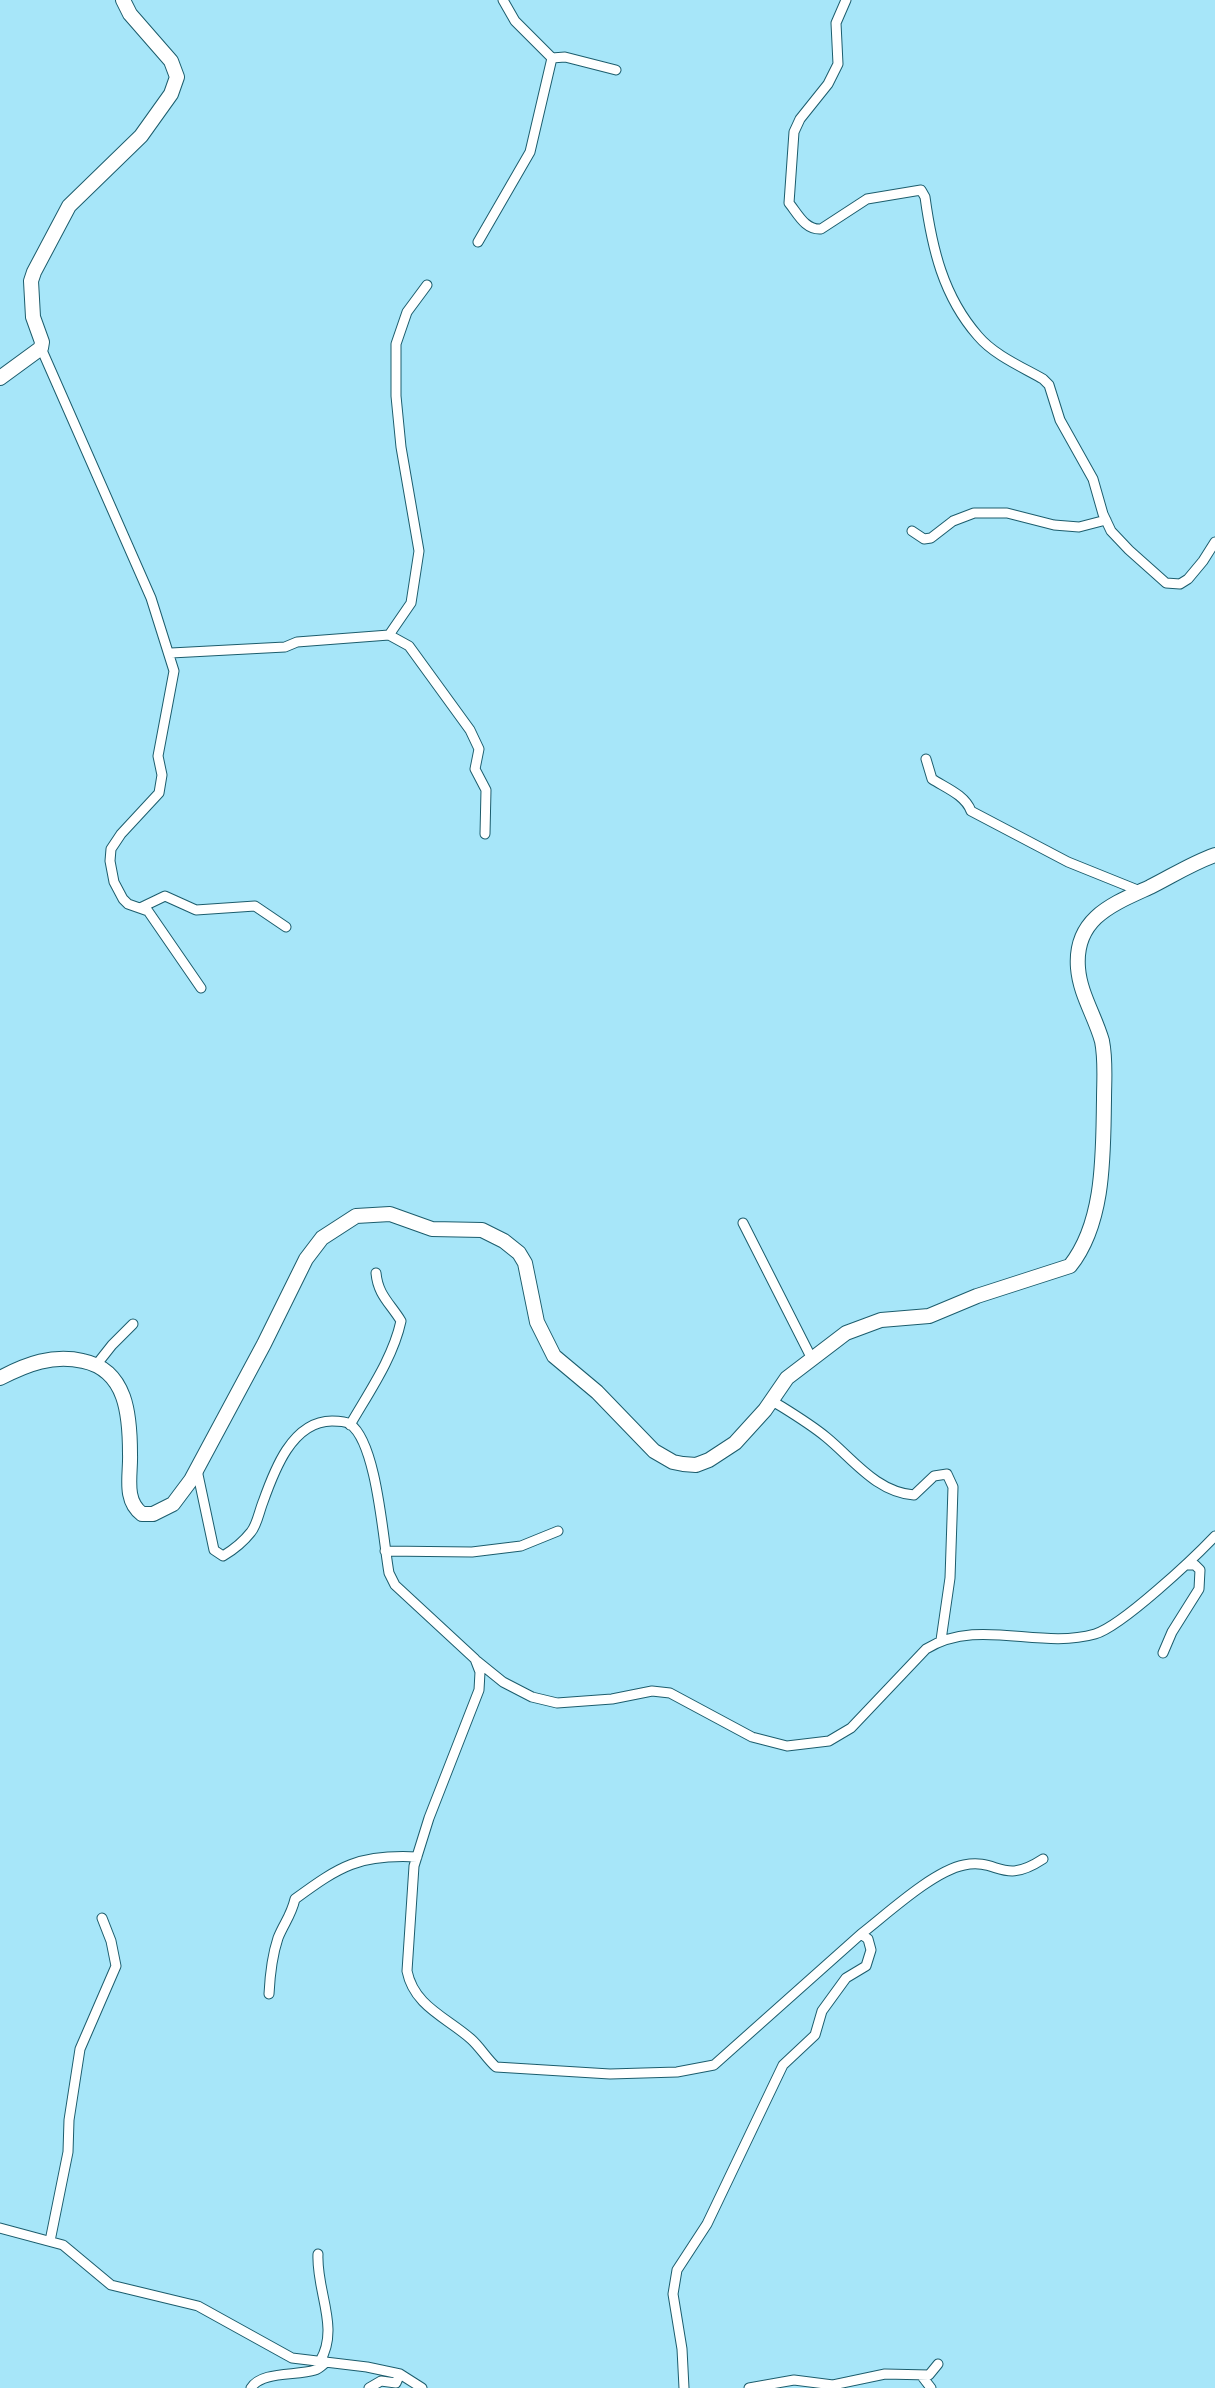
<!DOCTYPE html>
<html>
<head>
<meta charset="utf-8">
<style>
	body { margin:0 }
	canvas { display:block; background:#a7e6f9 }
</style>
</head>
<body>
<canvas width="1215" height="2388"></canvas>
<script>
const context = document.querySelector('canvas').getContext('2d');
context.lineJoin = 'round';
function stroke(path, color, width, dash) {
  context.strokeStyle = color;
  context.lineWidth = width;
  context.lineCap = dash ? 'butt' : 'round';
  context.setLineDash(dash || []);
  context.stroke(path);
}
const street = new Path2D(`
	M503,0L515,21L552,58L565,57L616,70
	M846,0L836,23L838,64L828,84L800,119L794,132L789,203C798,214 805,230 821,229L867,199L921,190L925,197C932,248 943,296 978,336C994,355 1022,367 1043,379L1049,385L1060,420L1093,479L1103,514L1111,531L1129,550L1166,583L1180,584L1188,579L1203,561L1215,542
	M478,242L530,152L552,58
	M41,348L151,598L174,671L158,756L162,775L159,793L121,834L111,849L110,861L114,882L123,899L128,904L148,911L201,988
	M912,531L924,539L931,538L953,521L974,513H1007L1054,525L1079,527L1106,520
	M389,635L411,603L419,551L401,447L396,396V344L407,312L427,285
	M171,653L285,647L297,642L389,635L409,646L470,730L479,749L475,769L486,790L485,834
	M926,759L932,779C946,788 965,795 971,811L1068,862L1140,891
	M140,908L165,896L196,910L255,906L286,927
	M743,1223L812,1359
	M97,1364L112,1345L133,1324
	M771,1400C790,1412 809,1423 826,1437C853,1459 876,1492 914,1495L934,1476L947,1474L953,1487L952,1519L950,1578L941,1640
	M350,1425C369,1392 393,1358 401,1321C390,1303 378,1295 376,1273
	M197,1470L214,1550L223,1556C233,1550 244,1541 251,1532C257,1525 259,1512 263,1502C274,1471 292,1421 332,1421C338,1421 345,1421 350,1424C377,1443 383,1540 389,1573L395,1585L475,1659L480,1672L479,1690L429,1818L414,1866L407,1971C414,2006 446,2017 471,2039C480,2047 487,2059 496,2067L610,2074L677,2072L714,2065L861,1934L868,1939L871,1950L866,1966L846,1978L822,2011L815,2035L783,2065L707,2224L677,2270L673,2294L682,2349L684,2388
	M385,1551L472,1552L521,1546L558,1531
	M1163,1653L1172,1632L1199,1589L1200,1570L1195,1565H1186
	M477,1661L503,1682L532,1697L557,1703L612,1699L652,1691L670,1693L752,1737L787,1746L829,1741L851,1728L926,1649C978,1617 1039,1650 1095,1634C1122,1626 1194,1558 1215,1536
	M861,1934C887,1914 933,1871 964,1865C999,1858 1002,1886 1043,1859
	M269,1994C270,1974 272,1956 278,1938C284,1923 291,1916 295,1899C340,1866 359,1854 417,1857
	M0,2228L63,2245L111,2285L198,2306L292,2358L367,2367L400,2374L422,2388
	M50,2241L68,2152L69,2120L80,2049L116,1966L111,1941L102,1918
	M318,2254C316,2291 340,2328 320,2361
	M921,2375L931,2388
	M251,2388C261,2371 297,2376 315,2370C319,2369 323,2364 327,2362
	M369,2388L381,2381L396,2383L400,2374
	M749,2388L794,2380L833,2385L885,2374L929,2375L938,2364`);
const secondary = new Path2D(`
	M0,378L41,348L42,342L33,317L31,281L34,272L69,206L141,136L171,94L177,77L171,61L130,14L123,0
	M0,1378C27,1364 53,1354 83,1361C127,1370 130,1416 130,1454C131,1474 123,1500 142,1514H153L173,1504L191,1480L264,1344L306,1259L322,1238L356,1216L390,1214L432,1229L482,1230L504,1241L519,1253L525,1263L537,1322L554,1356L597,1392L654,1451L673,1462L683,1464L696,1465L709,1460L735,1443L765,1410L787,1378L846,1333L881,1320L929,1316L977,1296L1070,1266C1105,1222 1103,1153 1104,1100C1104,1080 1106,1061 1102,1041C1095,1016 1080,994 1078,968C1074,918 1113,904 1150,887C1172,876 1192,863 1215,855`);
stroke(street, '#1c5d6d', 11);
stroke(secondary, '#1c5d6d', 16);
stroke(street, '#fff', 9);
stroke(secondary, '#fff', 14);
</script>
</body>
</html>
